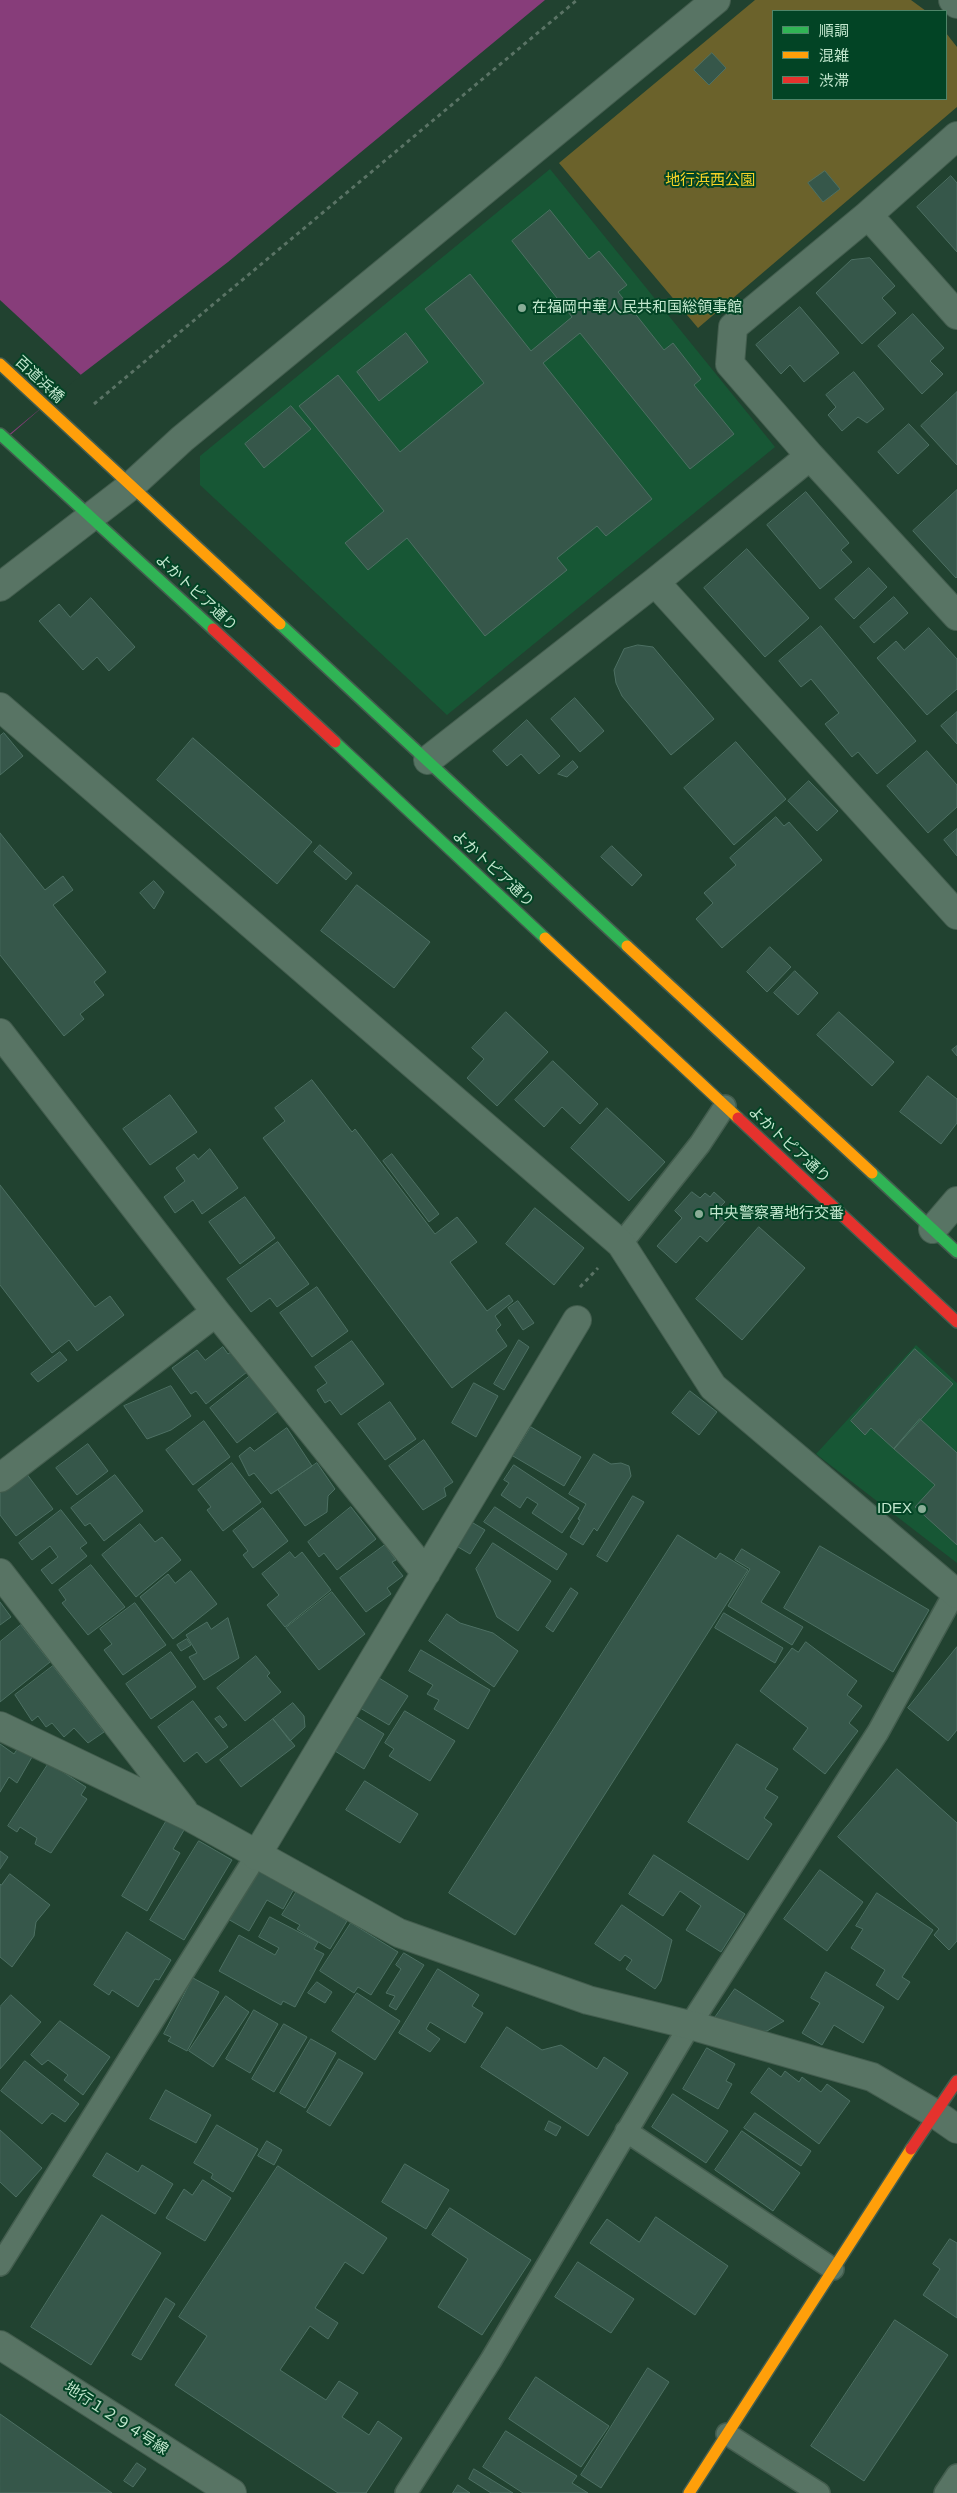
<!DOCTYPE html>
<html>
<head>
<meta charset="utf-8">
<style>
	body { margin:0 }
	#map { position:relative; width:957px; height:2493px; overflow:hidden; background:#214230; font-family:Arial,"Noto Sans JP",sans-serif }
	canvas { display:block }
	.legend { position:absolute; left:772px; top:10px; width:175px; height:90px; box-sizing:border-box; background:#024425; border:1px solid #4f8569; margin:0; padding:6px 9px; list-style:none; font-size:15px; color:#c2e7ce }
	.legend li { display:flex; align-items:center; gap:10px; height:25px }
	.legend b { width:25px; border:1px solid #4f8569 }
</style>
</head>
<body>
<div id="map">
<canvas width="957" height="2493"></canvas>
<ul class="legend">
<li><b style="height:6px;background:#30b455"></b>順調</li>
<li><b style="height:6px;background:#ff9f0a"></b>混雑</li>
<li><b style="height:6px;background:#e5322d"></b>渋滞</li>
</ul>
</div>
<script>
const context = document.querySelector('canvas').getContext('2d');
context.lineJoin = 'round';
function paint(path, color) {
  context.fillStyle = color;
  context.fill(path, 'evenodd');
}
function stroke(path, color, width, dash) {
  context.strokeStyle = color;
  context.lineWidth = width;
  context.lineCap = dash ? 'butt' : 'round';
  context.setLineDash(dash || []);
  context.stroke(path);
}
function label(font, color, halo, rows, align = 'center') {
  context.font = font + ' Arial,"Noto Sans JP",sans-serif';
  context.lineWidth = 4;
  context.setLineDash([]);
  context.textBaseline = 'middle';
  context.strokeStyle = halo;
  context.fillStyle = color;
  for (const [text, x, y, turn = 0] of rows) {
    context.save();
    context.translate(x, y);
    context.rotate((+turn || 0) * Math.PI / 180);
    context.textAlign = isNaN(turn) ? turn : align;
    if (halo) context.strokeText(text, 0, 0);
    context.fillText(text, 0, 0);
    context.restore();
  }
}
paint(new Path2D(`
	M550,169L775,447L447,715L200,485V456Z
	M916,1345L957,1383V1563L816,1454Z`), '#175735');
paint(new Path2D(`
	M755,0H911L926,11H773V99H946V33L957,47V107L698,328L559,163Z`), '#6b622b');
paint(new Path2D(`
	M0,0H545L228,262L70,383L0,444Z`), '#873d7a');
paint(new Path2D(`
	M0,300L81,375L0,442Z`), '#214230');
const building = new Path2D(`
	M712,53L726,68L709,85L694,70Z
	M825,171L840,189L823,202L808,183Z
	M951,176L957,183V252L917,207Z
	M550,210L589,259L599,251L627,285L618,292L664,350L673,343L701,379L694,385L734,434L690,469L580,333L543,363L652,499L606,536L597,526L557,558L567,570L485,636L407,538L368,570L345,543L384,511L299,406L338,375L400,452L484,383L425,309L470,274L531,351L572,317L512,241Z
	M870,258L895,286L882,298L896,313L862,344L816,293L851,260Z
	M800,307L839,353L804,382L790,365L781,374L756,345Z
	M913,314L944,348L930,361L943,374L922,394L878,346Z
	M406,333L428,362L379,401L357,372Z
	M854,372L884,409L867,423L858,417L842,431L828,415L836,407L826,395Z
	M957,392V465L921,426Z
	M291,406L311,429L264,468L245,444Z
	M909,424L929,445L898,474L878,452Z
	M957,490V577L956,578L913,531Z
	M806,492L849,543L841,550L852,562L820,589L767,525Z
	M747,549L809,618L765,657L704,588Z
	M869,568L887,587L854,619L835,599Z
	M894,597L908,613L874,643L860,627Z
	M91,598L135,647L109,671L97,657L83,670L39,621L59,604L70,617Z
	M821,626L916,741L877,774L858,752L852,757L825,724L839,713L811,679L801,687L779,661Z
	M929,628L957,659V689L927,715L877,658L896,641L904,650Z
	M638,645L653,647L714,719L671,755L622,696L616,683L614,670L624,649Z
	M575,698L604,731L580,752L551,719Z
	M957,712V744L941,726Z
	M527,720L560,756L539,774L521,754L507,766L493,751Z
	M4,733L23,756L0,775V736Z
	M193,738L312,842L277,884L157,780Z
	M736,742L786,799L734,845L684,788Z
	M927,751L957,785V807L928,833L887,786Z
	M573,761L578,767L567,777L558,774Z
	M809,781L838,811L817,831L788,801Z
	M776,817L784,826L789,822L822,860L722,948L696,919L713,903L704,893L736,865L730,858Z
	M957,829V856L944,840Z
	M0,833L45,890L63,876L73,890L53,905L106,972L94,982L104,995L80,1014L84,1019L64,1036L0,955Z
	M320,845L352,873L346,880L314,852Z
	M612,846L642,875L632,886L601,857Z
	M154,881L164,892L154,909L140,893Z
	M357,885L430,942L394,988L321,931Z
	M770,947L791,967L767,992L747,972Z
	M795,971L818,993L798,1015L774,993Z
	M506,1012L548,1052L497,1106L467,1078L484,1059L472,1048Z
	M839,1012L894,1062L872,1086L817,1035Z
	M957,1046V1056L952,1050Z
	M553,1061L598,1104L580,1124L562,1107L544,1127L515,1100Z
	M928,1076L957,1099V1123L941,1144L900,1112Z
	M312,1080L352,1132L355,1129L435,1234L457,1217L477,1242L450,1262L487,1311L509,1295L513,1301L495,1316L501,1325L496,1330L507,1346L452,1388L263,1138L285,1121L275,1108Z
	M170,1095L197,1132L150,1165L123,1129Z
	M607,1108L665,1162L629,1201L571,1148Z
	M210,1149L238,1188L202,1214L193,1200L175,1213L164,1197L185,1181L176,1168L194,1154L198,1159Z
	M392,1154L439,1214L429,1222L383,1161Z
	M0,1185L95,1307L110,1296L124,1315L77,1351L69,1340L52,1353L0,1285Z
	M692,1192L700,1198L705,1193L710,1197L714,1192L725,1202L720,1207L730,1216L707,1242L700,1236L676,1263L657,1246L682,1218L675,1211Z
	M245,1197L275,1238L240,1264L209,1222Z
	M535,1208L584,1248L554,1285L506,1244Z
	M759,1227L805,1268L742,1340L696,1299Z
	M278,1242L309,1284L277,1307L270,1298L251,1312L227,1279Z
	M317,1287L348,1331L312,1357L280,1313Z
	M518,1301L534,1323L523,1330L508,1308Z
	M519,1340L529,1347L504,1390L494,1384Z
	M352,1341L384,1384L341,1415L330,1400L325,1403L317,1390L327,1383L315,1367Z
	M223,1347L228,1354L232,1351L247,1372L206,1404L196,1391L191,1394L172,1368L197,1350L205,1360Z
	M915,1349L953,1384L894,1449L871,1428L865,1435L851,1421Z
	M60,1352L67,1360L38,1382L31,1374Z
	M250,1376L278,1411L237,1443L210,1408Z
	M474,1383L498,1396L476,1437L452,1423Z
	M171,1386L191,1416L171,1430L147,1439L124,1406Z
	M690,1391L717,1412L699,1435L672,1413Z
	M390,1402L416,1439L385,1460L358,1424Z
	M920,1419L957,1453V1545L915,1507L935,1485L894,1449Z
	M204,1421L230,1457L193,1485L166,1450Z
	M531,1427L581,1457L564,1486L513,1456Z
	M287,1428L312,1466L271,1494L254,1473L249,1476L239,1456L250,1447L254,1451Z
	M424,1440L453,1482L444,1488L446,1496L423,1510L389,1466Z
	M88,1444L108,1471L77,1495L56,1468Z
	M594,1454L611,1464L621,1463L629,1466L631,1476L597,1531L594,1528L583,1545L570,1537L580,1520L578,1519L586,1504L569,1494Z
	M232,1463L261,1502L223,1531L207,1510L211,1507L198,1490Z
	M317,1463L335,1489L328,1496L327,1512L305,1526L278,1490Z
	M514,1465L579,1508L562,1533L532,1513L538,1504L527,1497L520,1508L501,1495L509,1483L504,1480Z
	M26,1473L53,1509L16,1536L0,1515V1493Z
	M115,1475L143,1511L104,1541L90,1523L85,1526L71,1508Z
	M633,1496L644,1502L607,1562L597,1556Z
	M351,1507L376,1539L337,1570L324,1553L319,1557L308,1542Z
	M495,1507L567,1554L557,1570L484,1522Z
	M263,1508L288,1541L253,1568L243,1555L248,1551L233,1531Z
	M61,1510L87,1543L80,1548L87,1556L52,1584L41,1570L58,1557L50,1546L32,1560L19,1543Z
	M468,1520L485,1530L470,1554L453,1544Z
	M140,1524L155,1542L162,1537L181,1560L136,1597L102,1555Z
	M678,1535L716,1559L720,1553L748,1570L515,1935L449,1893Z
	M493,1543L551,1581L518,1631L497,1617L476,1569Z
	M385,1545L396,1560L392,1562L403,1576L387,1588L391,1594L366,1612L340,1578Z
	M820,1546L929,1610L893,1672L784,1608Z
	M742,1549L780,1572L761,1602L803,1627L792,1645L728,1606L750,1569L735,1560Z
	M290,1552L295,1558L302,1552L331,1590L285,1627L267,1605L279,1595L262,1574Z
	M91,1565L125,1607L88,1635L62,1603L66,1600L59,1590Z
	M191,1571L217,1604L173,1639L140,1597L168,1574L175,1583Z
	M571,1588L578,1593L553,1632L546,1627Z
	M332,1592L365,1634L319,1670L286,1628Z
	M0,1602L11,1617L0,1625Z
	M135,1603L166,1645L123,1675L104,1650L112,1644L100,1629Z
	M724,1613L783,1648L775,1663L715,1628Z
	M447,1614L460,1623L493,1633L518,1651L494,1687L429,1641Z
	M228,1618L239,1658L204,1680L189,1657L197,1653L186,1635L207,1622L211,1629Z
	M21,1625L50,1662L0,1702V1642Z
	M187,1639L191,1645L181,1651L177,1645Z
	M806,1642L857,1681L847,1695L862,1706L849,1723L858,1731L825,1774L793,1749L808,1728L760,1691L792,1648L798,1652Z
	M957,1647V1730L948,1741L908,1708Z
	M421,1650L490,1690L468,1729L434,1709L439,1700L427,1694L433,1685L409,1671Z
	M171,1652L196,1687L151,1719L126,1684Z
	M256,1656L270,1673L267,1676L281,1692L245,1721L217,1688Z
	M53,1666L104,1732L88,1743L74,1728L64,1737L52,1723L46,1727L38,1716L32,1721L15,1695Z
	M379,1678L408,1696L389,1725L360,1708Z
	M193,1701L228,1747L206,1763L197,1752L184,1762L158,1727Z
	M293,1703L304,1716L305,1727L290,1741L273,1719Z
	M405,1711L455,1741L430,1781L389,1756L394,1749L385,1743Z
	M220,1716L227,1725L223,1728L215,1719Z
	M355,1716L384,1734L364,1769L335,1751Z
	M273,1719L295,1746L241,1787L220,1760Z
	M0,1744L14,1754L18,1748L32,1757L17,1783L9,1777L0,1792Z
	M737,1744L778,1769L765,1789L778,1797L764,1818L772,1824L748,1860L688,1822Z
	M49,1763L86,1787L81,1795L87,1799L51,1853L35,1844L37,1838L20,1827L17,1832L8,1826Z
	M897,1769L957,1823V1941L949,1950L934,1935L939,1929L838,1837Z
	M365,1781L418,1814L400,1843L346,1810Z
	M167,1820L184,1830L173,1849L180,1853L147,1911L122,1896Z
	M199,1841L232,1860L184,1940L150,1920Z
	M0,1851L8,1857L0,1869Z
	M654,1855L745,1914L721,1952L686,1930L701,1906L680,1891L663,1916L629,1894Z
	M820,1870L863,1902L827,1951L784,1919Z
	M262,1871L294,1889L283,1909L267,1900L249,1931L226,1918L252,1872Z
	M10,1874L50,1905L36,1922L34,1936L12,1967L0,1957V1884L1,1885Z
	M297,1891L347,1921L330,1949L297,1929L300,1925L282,1915Z
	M877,1893L933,1930L902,1977L910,1982L898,2000L876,1985L885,1970L851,1948L863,1929L856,1926Z
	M622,1905L672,1940L661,1981L655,1989L626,1969L632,1960L625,1955L620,1961L595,1944Z
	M270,1917L318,1942L314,1949L324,1954L295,2007L283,2001L281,2005L219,1971L239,1935L275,1955L279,1948L259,1937Z
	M351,1923L398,1952L371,1995L358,1987L354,1993L320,1971Z
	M127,1932L171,1960L159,1980L155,1979L138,2007L112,1990L109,1995L94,1985Z
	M404,1953L424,1965L396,2010L389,2006L395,1996L386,1993L401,1969L396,1965Z
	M438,1969L479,1995L472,2006L483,2013L465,2043L430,2022L426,2029L440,2039L430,2052L399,2033Z
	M826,1972L884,2007L863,2043L834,2025L822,2045L802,2033L820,2003L811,1998Z
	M193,1978L219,1992L187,2051L168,2041L171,2037L164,2034Z
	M317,1982L332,1992L325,2003L308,1993Z
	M735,1989L784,2021L767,2031L752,2033L714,2019Z
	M357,1993L400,2021L375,2060L332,2031Z
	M11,1995L41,2022L0,2069V2007Z
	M226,1996L249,2012L213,2067L189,2051Z
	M254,2010L278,2024L250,2073L226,2059Z
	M60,2021L110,2057L83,2095L64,2080L68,2075L48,2060L42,2065L31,2055Z
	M284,2024L307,2037L274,2092L252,2079Z
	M507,2027L542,2050L561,2045L597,2069L604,2057L628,2073L588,2136L481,2067Z
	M311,2039L336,2053L305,2108L280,2093Z
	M707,2048L735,2064L726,2081L732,2084L718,2109L683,2089Z
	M339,2059L363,2073L330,2126L307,2112Z
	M25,2061L79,2104L65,2122L52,2113L42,2124L1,2091Z
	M769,2068L781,2077L785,2071L799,2082L802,2077L821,2092L827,2084L850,2101L819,2144L751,2093Z
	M166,2090L211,2115L196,2143L150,2119Z
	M673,2094L728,2131L706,2163L652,2127Z
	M755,2113L811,2151L801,2166L744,2128Z
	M549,2121L561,2127L556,2136L545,2130Z
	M217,2125L258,2149L233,2192L211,2178L213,2174L194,2163Z
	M0,2130L42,2168L16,2197L0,2182Z
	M742,2131L800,2173L773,2211L715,2170Z
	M267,2141L282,2150L274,2165L258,2156Z
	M107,2153L138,2172L142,2165L173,2184L155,2214L93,2176Z
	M405,2164L449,2190L426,2229L382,2202Z
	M278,2166L387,2238L363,2274L345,2262L315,2308L338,2323L328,2339L310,2326L280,2370L326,2400L339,2381L358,2393L342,2417L369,2435L378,2421L402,2438L366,2493H338L175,2385L207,2336L179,2317Z
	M203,2180L231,2198L205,2241L166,2218L184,2189L192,2195Z
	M450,2208L531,2260L482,2335L438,2307L468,2259L432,2235Z
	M102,2215L161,2253L91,2365L31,2327Z
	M656,2217L728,2266L695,2315L590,2243L607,2219L639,2242Z
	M950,2239L957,2243V2318L923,2295L940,2269L933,2264Z
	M578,2262L634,2299L611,2333L555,2297Z
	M166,2298L175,2304L141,2360L132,2355Z
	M895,2320L948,2355L864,2481L811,2446Z
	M648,2368L669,2382L601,2488L581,2475Z
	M536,2377L609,2426L581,2467L509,2419Z
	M0,2414L112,2493H0Z
	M506,2431L577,2476L572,2483L588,2493H523L483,2467Z
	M137,2463L146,2469L133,2487L124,2481Z
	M474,2469L513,2493H491L469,2479Z
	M458,2485L470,2493H453Z`);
paint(building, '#36574a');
stroke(building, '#4d7063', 1);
const lane = new Path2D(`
	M621,1244L700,1144L725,1106
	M626,2131L833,2269
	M0,2265L256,1856
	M727,2434L819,2493
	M406,2493L491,2360L690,2025L878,1732L955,1592
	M945,2493L957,2475`);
const street = new Path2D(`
	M953,0L957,4
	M868,215L957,315
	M810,456L730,364L733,327L868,215L957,136
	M655,582L957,915
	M0,587L132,485L182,439L716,0
	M0,707L621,1244L713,1387L957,1594
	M428,760L655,582L810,456L957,616
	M0,1033L216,1312L426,1573
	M933,1229L957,1201
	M0,1478L216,1312
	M0,1573L184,1811
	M0,1726L188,1816L399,1933L588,2000L690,2025L872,2077L934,2113L957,2129
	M256,1856L577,1320
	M0,2345L232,2493`);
const fast = new Path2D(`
	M0,434L213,629
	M280,624L627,946
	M335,742L545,938
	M872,1173L957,1252`);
const slow = new Path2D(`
	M0,364L280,624
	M545,938L738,1118
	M627,946L872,1173
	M689,2493L911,2149`);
const jam = new Path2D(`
	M213,629L335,742
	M738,1118L957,1322
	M911,2149L957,2081`);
stroke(lane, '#435d4e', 24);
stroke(street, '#435d4e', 30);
stroke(fast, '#435d4e', 14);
stroke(slow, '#435d4e', 14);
stroke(jam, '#435d4e', 14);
stroke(new Path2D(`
	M94,404L577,0
	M580,1287L598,1268`), '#5a7365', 3, [4, 4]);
stroke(lane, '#587464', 21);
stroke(street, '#587464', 28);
stroke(fast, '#30b455', 11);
stroke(slow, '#ff9f0a', 11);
stroke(jam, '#e5322d', 11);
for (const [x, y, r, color] of [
	[522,308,5,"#8aad97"],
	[699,1214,5,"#8aad97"],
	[922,1509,5,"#8aad97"]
]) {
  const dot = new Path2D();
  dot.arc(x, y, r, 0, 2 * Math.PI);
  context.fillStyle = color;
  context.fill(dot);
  stroke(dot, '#024425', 2);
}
label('15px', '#f7d226', '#024425', [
	["地行浜西公園",710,181]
]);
label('15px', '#c2e7ce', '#024425', [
	["在福岡中華人民共和国総領事館",532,308],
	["中央警察署地行交番",709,1214],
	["IDEX",912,1509,"right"]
], 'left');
label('15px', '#c2e7ce', '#024425', [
	["百道浜橋",39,380,43],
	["よかトピア通り",196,593,43],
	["よかトピア通り",493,869,43],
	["よかトピア通り",789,1145,43],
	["地行１２９４号線",116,2419,33]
]);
</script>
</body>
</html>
